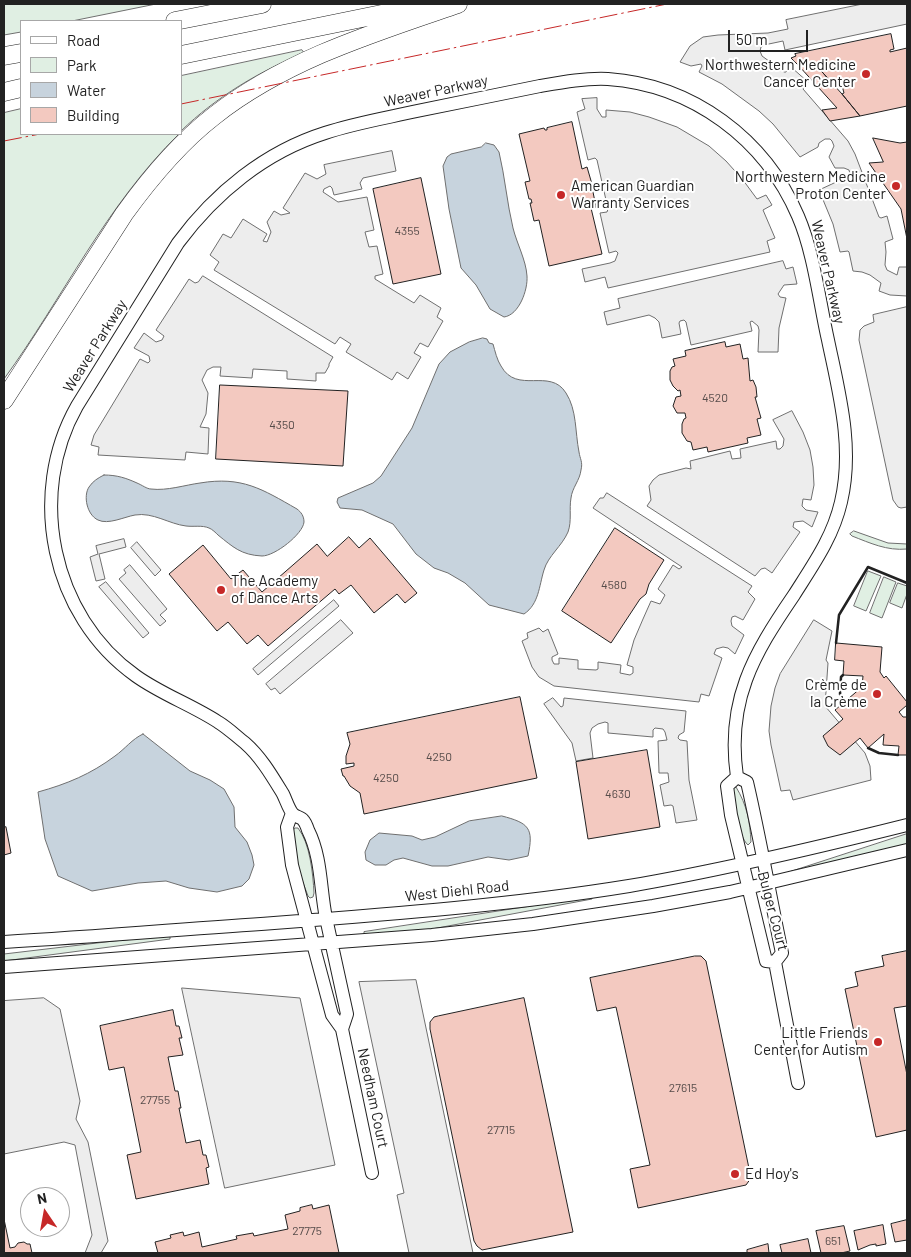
<!DOCTYPE html>
<html>
<head>
<meta charset="utf-8">
<style>
	body { margin:0 }
	#map { position:relative; width:911px; height:1257px; overflow:hidden; background:#fff; font-family:Barlow,sans-serif }
	canvas { display:block }
	.frame { position:absolute; inset:0; border:5px solid #222; pointer-events:none }
	.legend { position:absolute; left:20px; top:20px; width:162px; height:115px; box-sizing:border-box; background:#fff; border:1px solid #a7a7a7; margin:0; padding:6px 9px; list-style:none; font-size:15px; color:#222 }
	.legend li { display:flex; align-items:center; gap:10px; height:25px }
	.legend b { width:25px; border:1px solid #a7a7a7 }
	.north { position:absolute; left:20px; top:1187px; width:50px; height:50px; box-sizing:border-box; background:#fff; border:1px solid #a7a7a7; border-radius:50%; rotate:348deg; font-size:14px; font-weight:700; line-height:20px; text-align:center; color:#222 }
	.north::after { content:''; display:block; margin:auto; width:18px; height:22px; background:#c62828; clip-path:polygon(50% 0,100% 100%,50% 72%,0 100%) }
	.scale { position:absolute; left:728px; top:30px; width:80px; height:22px; box-sizing:border-box; border:2px solid #222; border-top:0; padding-left:6px; font-size:15px; line-height:18px; white-space:nowrap; color:#222; -webkit-text-stroke:4px #fff; paint-order:stroke }
</style>
</head>
<body>
<div id="map">
<canvas width="911" height="1257"></canvas>
<div class="frame"></div>
<ul class="legend">
<li><b style="height:6px;background:#fff"></b>Road</li>
<li><b style="height:14px;background:#e0efe3"></b>Park</li>
<li><b style="height:14px;background:#c7d3dd"></b>Water</li>
<li><b style="height:14px;background:#f3c9c0"></b>Building</li>
</ul>
<div class="north">N</div>
<div class="scale">50 m</div>
</div>
<script>
const context = document.querySelector('canvas').getContext('2d');
context.lineJoin = 'round';
function paint(path, color) {
  context.fillStyle = color;
  context.fill(path, 'evenodd');
}
function stroke(path, color, width, dash) {
  context.strokeStyle = color;
  context.lineWidth = width;
  context.lineCap = dash ? 'butt' : 'round';
  context.setLineDash(dash || []);
  context.stroke(path);
}
function label(font, color, halo, rows, align = 'center') {
  context.font = font + ' Barlow,sans-serif';
  context.lineWidth = 4;
  context.setLineDash([]);
  context.textBaseline = 'middle';
  context.strokeStyle = halo;
  context.fillStyle = color;
  for (const [text, x, y, turn = 0] of rows) {
    context.save();
    context.translate(x, y);
    context.rotate((+turn || 0) * Math.PI / 180);
    context.textAlign = isNaN(turn) ? turn : align;
    if (halo) context.strokeText(text, 0, 0);
    context.fillText(text, 0, 0);
    context.restore();
  }
}
const green = new Path2D(`
	M4,4H156L72,21H21V32L4,35Z
	M302,50L304,53C260,71 216,97 181,131V76Z
	M21,109V134H179C106,205 63,298 4,379V113Z
	M854,531L888,543L907,544V549C887,551 870,543 852,536L850,534Z
	M868,571L881,576L866,611L854,606Z
	M884,577L896,582L882,618L870,613Z
	M898,583L907,586V594L902,608L890,603Z
	M734,787H736C747,805 750,822 751,842L748,845C738,836 735,806 733,792Z
	M295,828H298C310,843 313,874 314,893L313,897L310,898L308,896L299,872L293,831Z
	M907,834V845L789,872Z
	M592,897V899L432,929L364,935V932Z
	M170,936V939L4,961V954L114,941Z`);
paint(green, '#e0efe3');
stroke(green, '#6f6f6f', 1);
const parking = new Path2D(`
	M863,4H907V24L785,50L783,41L764,45L761,47L760,51L762,56L784,72H786L791,67L808,82L803,89L848,141L855,154L879,217L881,218L887,216L893,239L885,242L886,252L885,265L887,270L897,275L899,267H907V296L890,295L879,291L881,283L870,275L862,272L853,271L849,252L848,251L840,252L833,224L819,190L847,177L850,174L849,170L844,168H835L829,157L834,146L832,141L830,139H825L819,143L818,147L800,157L773,124L759,111L722,84L699,72L702,66L701,64L691,66L680,62L690,46L703,37L718,35L768,33L788,29L786,20Z
	M597,98V109L602,117H606V110L630,112L649,117L677,127L709,146L726,161L743,180L757,199L766,195L772,205L763,210L775,238L767,241L770,252L608,288L605,277L585,282L582,269L610,263L615,261L618,253L616,251L609,253L600,213L607,212L608,209L597,160L595,158L588,160L577,112L585,109L582,99Z
	M392,151L396,171L363,178L360,183L362,189L334,195L332,188L330,186L324,189L323,192L338,202L367,197L374,230L365,232L369,247L377,246L383,274L375,276V279L414,303L420,295L441,308L437,317L443,321L428,347L420,343L414,353L421,357L408,379L397,372L392,380L346,352L351,344L340,337L335,344L214,270L219,262L210,255L223,234L231,238L243,219L267,234L263,241L267,242L271,232L267,222L274,211L281,215L290,213L283,208L305,173L317,179L326,174L324,165Z
	M783,261L786,269L793,267L797,284L784,285L778,294L780,297L786,298L779,328L778,352H758L759,330L758,326L752,321L750,322L752,331L691,345L686,322L684,320L680,321L679,323L681,334L662,338L659,322L655,318L649,315L607,325L604,312L620,308L618,299Z
	M203,276L333,357L329,364V366L325,373H316V381L287,379V371L253,369L252,378L220,376L221,367H213L207,370L202,380L208,393L206,414L200,427L209,428L208,454L186,452L185,460L98,455L99,447L91,445L94,435L140,359L148,363L150,361L149,356L134,348L144,333L156,342L162,340L164,336L156,330L189,279L195,283L198,282Z
	M907,307V507L901,508L898,507L893,500L859,340L860,330L864,326L874,322L873,315Z
	M792,411L803,432L810,450L813,467L814,485L811,500L803,499L802,506L806,510L818,512L812,527L803,521L794,522L793,527L800,532L772,573L765,568L761,569L755,576L647,506L651,500L649,486L653,480L659,475L686,468L691,469L690,461L730,451L732,459L741,458L740,449L776,441L777,449H780L783,446L784,439L773,420Z
	M607,493L752,586L748,592L755,599L743,620L735,616L732,617L731,621L732,626L744,635L735,654L728,648L723,647L716,649L714,654L722,658L709,696L701,694L699,702L554,686L539,677L532,667L522,641L528,638L527,633L539,628L543,632L548,629L558,654L552,657V660L554,664H559V658L578,660V669L596,670L598,669V662L621,665L620,673L630,675L633,673V667L627,665L634,640L643,619L651,601L660,604L665,595L658,589L673,565L679,569L682,567L593,508L600,498H603Z
	M124,539L126,547L99,554L105,579L96,581L90,557L98,554L96,546Z
	M137,542L161,570L155,576L131,548Z
	M130,565L167,609L160,615L166,621L160,626L119,579L126,573L124,570Z
	M106,582L149,633L143,638L99,587Z
	M334,600L339,606L258,675L253,669Z
	M341,620L353,633L280,694L275,688L271,690L266,684Z
	M814,620L832,631L826,660L828,663L825,706L865,753L870,766L871,780L793,800L790,790L781,791L771,745L769,731L771,706L775,688L780,674Z
	M553,698L561,707L563,706L564,698L686,711L684,732L679,735L678,738L680,740L687,741L689,780L697,820L676,823L673,806L671,805L664,806L660,785L669,782L668,773H659L658,741L667,740L665,732L663,729L655,728L653,730V737L608,733V723L605,722L598,724L592,728L590,733L593,758L576,761L572,743L544,704Z
	M416,980L473,1253H409L397,1195L404,1193L359,982Z
	M182,988L300,998L335,1165L225,1188Z
	M44,998L60,1009L80,1101L76,1119L88,1142L108,1241L101,1253H85L92,1235L75,1145L64,1142L4,1154V1001Z`);
paint(parking, '#ededed');
stroke(parking, '#6f6f6f', 1);
const water = new Path2D(`
	M486,143L494,145L499,152C505,177 507,203 513,228C517,244 526,260 527,276C528,290 519,315 504,317L490,309L476,285L461,268L449,209L443,166L447,157L451,154L481,147Z
	M483,338L487,339L489,343L493,344C495,351 497,360 501,366C517,395 550,367 566,393C577,410 575,432 579,452C580,459 583,462 581,470C580,480 572,488 571,498C569,509 572,521 568,532C562,546 548,556 544,570C539,586 539,604 524,614L489,605L465,583L448,573L434,568L416,554L393,524L362,510L340,508L337,502L338,498L373,483L381,476L412,428L439,364L450,352L469,342Z
	M104,475C117,475 126,478 137,483C142,485 147,489 151,489C167,491 185,485 200,483C242,476 262,489 297,509C301,512 304,516 304,522C303,534 275,556 262,556C241,555 233,547 218,535C216,533 212,529 209,528C202,525 194,527 186,526C169,524 153,512 135,515C124,517 108,525 98,520C87,515 83,496 89,487C93,481 98,478 104,475Z
	M143,734L190,771L210,780L224,789L234,807L235,827L247,842L252,855L254,865L249,879L242,886L217,892L189,888L166,881L138,883L92,891L58,876L45,839L38,792C67,784 91,774 115,756C125,749 132,739 143,734Z
	M502,816C529,823 534,828 528,856L509,860L488,857L448,866H432L403,858L394,860L386,865H375L366,860L365,852L370,840L379,833L412,836L422,840L435,837L469,821Z`);
paint(water, '#c7d3dd');
stroke(water, '#6f6f6f', 1);
const building = new Path2D(`
	M891,34L894,49L890,50V52L907,48V106L860,116L842,94L844,93L841,82L833,84L814,63L799,66L791,58L796,56L795,54Z
	M814,63L842,94L860,116L830,121L822,110L837,108L799,66Z
	M572,122L582,169L587,167L594,191L593,192L596,207L591,208L602,254L549,266L539,220L534,221L530,203H532L531,199H529L525,182L530,181L519,134L544,128L545,130H547V128Z
	M873,138L900,143L907,142V239L901,209L869,163L883,162Z
	M421,178L441,274L393,284L373,189Z
	M725,342L726,347L740,344L743,359L748,358L750,381L753,380L756,387L757,397H755L761,418L757,419L761,435L747,438L748,443L708,452L707,447L693,450L691,442L687,441L682,433V424L684,419L686,418L685,413H677L673,406L676,397L681,396L680,390L678,391L673,386L670,380V371L672,367L675,366L673,359L686,356L685,351Z
	M220,385L348,391L343,466L216,459Z
	M615,528L664,560L649,584L646,594L640,599L611,643L562,611Z
	M349,537L359,548L370,538L417,593L405,603L397,594L374,613L351,585L339,594L335,589L268,646L258,635L247,644L228,622L217,631L169,574L203,545L231,579L243,570L262,592L317,544L327,556Z
	M836,643L882,647L880,672L884,678L886,676L907,702V705L899,712L903,717H907V755H898L899,746L883,745L884,734L868,748L860,738L840,755L828,746L823,736L843,719L835,710L862,687L863,676L843,675L844,661L835,660Z
	M520,697L537,778L364,814L360,793L350,786L344,776H343L341,769L354,766V763L346,764V756L350,744L347,733Z
	M647,750L660,827L588,839L576,762Z
	M6,827L11,853L4,855V828Z
	M907,951V1006L894,1008L907,1075V1130L876,1137L845,989L858,986L855,972L884,966L882,956Z
	M695,956H701L706,961L751,1178L746,1185L638,1208L630,1169L650,1165L616,1007L597,1011L590,978Z
	M524,998L573,1232L482,1250L477,1246L474,1241L430,1029V1022L434,1017L438,1016Z
	M173,1010L176,1026H179L182,1038H179L183,1055L168,1057L175,1091H178L181,1108H179L186,1143L200,1140L203,1155H206L209,1167L206,1168L209,1184L136,1199L127,1155L141,1152L124,1067L109,1070L100,1026Z
	M312,1205L313,1209L329,1205L339,1253H158L155,1242L171,1238L170,1235L183,1232L184,1236L199,1232L202,1247L237,1239L236,1236L253,1233L254,1236L288,1229L285,1215L300,1211V1208Z
	M4,1219L10,1248L15,1247L18,1243L24,1242L27,1244H30L32,1253H4Z
	M907,1220V1240L895,1242L891,1224Z
	M883,1225L886,1244L876,1246V1244L870,1245L858,1250L854,1231Z
	M844,1226L850,1251L841,1253H821L816,1231Z
	M808,1239L811,1253H782L780,1245Z
	M768,1244L769,1253H747V1250Z`);
paint(building, '#f3c9c0');
stroke(building, '#222', 1);
const minor = new Path2D(`
	M737,777L747,782C760,838 770,896 782,953L775,962L798,1083
	M737,777L727,786L731,815L766,961L775,962
	M292,813L287,827L292,865L332,1015L342,1029L372,1173
	M4,942C94,937 184,929 274,923C393,914 512,905 629,886C723,870 815,848 907,825
	M4,967L432,935L533,924L653,906L730,892L907,850
	M342,1029L347,1014C340,982 333,950 326,918C320,889 322,858 308,830C307,827 305,822 303,820C301,817 296,817 293,814C289,810 286,800 283,794C272,776 261,757 245,743C236,736 228,728 218,722C192,705 161,694 136,676C51,616 27,494 77,406L178,243C215,193 265,152 325,133C355,123 386,118 417,111C458,103 499,94 540,86C563,82 585,78 608,79C693,85 765,139 798,216C814,253 819,300 828,340C839,393 854,447 841,502C833,537 813,565 794,595C753,655 726,701 737,777`);
const highway = new Path2D(`
	M175,21L262,4
	M181,55L426,5
	M4,56L21,53
	M4,92L21,88
	M4,400L124,214C150,178 179,143 214,116C285,60 373,33 458,4`);
stroke(minor, '#222', 14);
stroke(highway, '#222', 19);
stroke(minor, '#fff', 12);
stroke(highway, '#fff', 18);
stroke(new Path2D(`
	M836,643L839,615L868,567L907,583
	M843,675L841,677L840,694L845,701
	M868,748L879,753L898,755`), '#222', 2.5);
stroke(new Path2D(`
	M181,104L667,4
	M4,141L40,134`), '#c62828', 1, [18, 4, 2.5, 4]);
for (const [x, y, r, color] of [
	[866,74,5,"#c62828"],
	[896,186,5,"#c62828"],
	[561,195,5,"#c62828"],
	[221,590,5,"#c62828"],
	[877,694,5,"#c62828"],
	[878,1042,5,"#c62828"],
	[735,1174,5,"#c62828"]
]) {
  const dot = new Path2D();
  dot.arc(x, y, r, 0, 2 * Math.PI);
  context.fillStyle = color;
  context.fill(dot);
  stroke(dot, '#fff', 2);
}
label('12px', '#564c4a', null, [
	["4355",407,231],
	["4520",715,398],
	["4350",282,425],
	["4580",614,585],
	["4250",439,757],
	["4250",386,778],
	["4630",618,794],
	["27615",683,1088],
	["27755",155,1100],
	["27715",501,1130],
	["27775",307,1231],
	["651",833,1241]
]);
label('15px', '#222', '#fff', [
	["Northwestern Medicine",856,65],
	["Cancer Center",856,82],
	["Northwestern Medicine",886,177],
	["Proton Center",886,194],
	["American Guardian",571,186,"left"],
	["Warranty Services",571,203,"left"],
	["The Academy",231,581,"left"],
	["of Dance Arts",231,598,"left"],
	["Crème de",867,685],
	["la Crème",867,702],
	["Little Friends",868,1033],
	["Center for Autism",868,1050],
	["Ed Hoy's",745,1174,"left"]
], 'right');
label('15px', '#222', '#fff', [
	["Weaver Parkway",436,91,-12],
	["Weaver Parkway",828,272,77],
	["Weaver Parkway",95,346,-58],
	["West Diehl Road",457,891,-6],
	["Bulger Court",773,911,75],
	["Needham Court",373,1098,78]
]);
</script>
</body>
</html>
